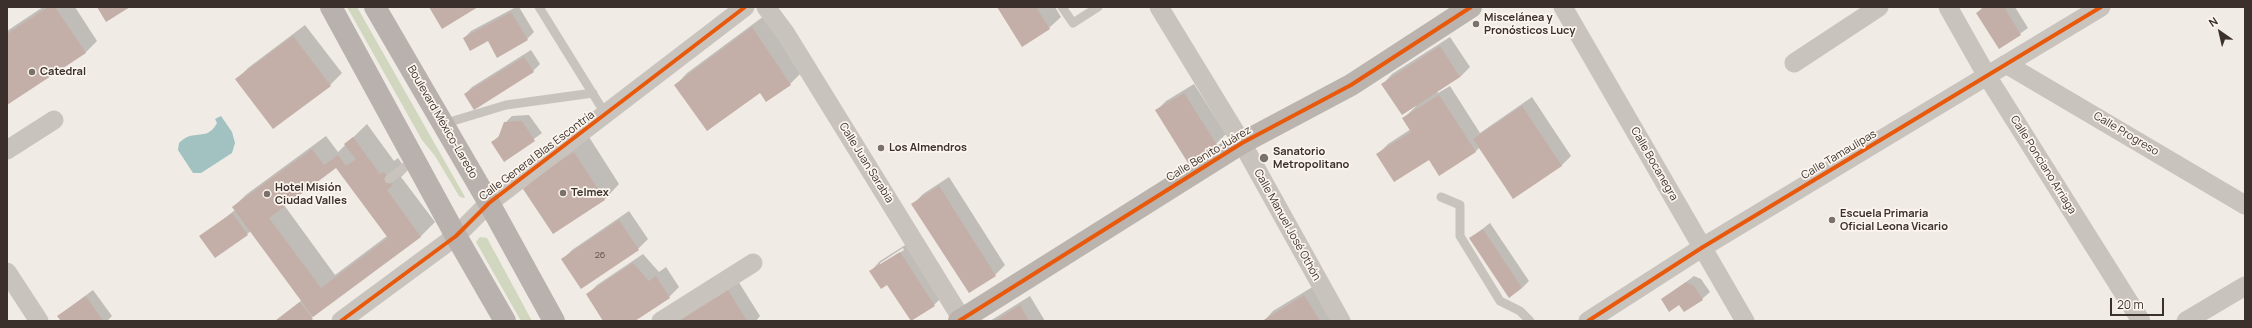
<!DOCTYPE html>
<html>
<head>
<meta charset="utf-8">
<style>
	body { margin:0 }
	#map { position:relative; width:2252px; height:328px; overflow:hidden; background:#f0ebe5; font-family:Manrope,sans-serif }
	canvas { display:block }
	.frame { position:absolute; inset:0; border:8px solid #3b302b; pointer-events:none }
	.north { position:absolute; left:2200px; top:12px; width:40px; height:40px; -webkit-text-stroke:3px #fbf5ee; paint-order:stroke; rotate:326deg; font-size:11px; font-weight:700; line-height:16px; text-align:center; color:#3b302b }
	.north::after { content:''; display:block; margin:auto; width:14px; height:18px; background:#3b302b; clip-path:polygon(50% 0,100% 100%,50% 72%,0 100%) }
	.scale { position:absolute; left:2110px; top:298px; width:54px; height:18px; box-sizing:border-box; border:2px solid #3b302b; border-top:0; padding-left:5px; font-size:12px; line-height:14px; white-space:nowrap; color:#3b302b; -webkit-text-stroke:3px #fbf5ee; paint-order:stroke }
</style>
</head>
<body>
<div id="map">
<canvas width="2252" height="328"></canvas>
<div class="frame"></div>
<div class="north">N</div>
<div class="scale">20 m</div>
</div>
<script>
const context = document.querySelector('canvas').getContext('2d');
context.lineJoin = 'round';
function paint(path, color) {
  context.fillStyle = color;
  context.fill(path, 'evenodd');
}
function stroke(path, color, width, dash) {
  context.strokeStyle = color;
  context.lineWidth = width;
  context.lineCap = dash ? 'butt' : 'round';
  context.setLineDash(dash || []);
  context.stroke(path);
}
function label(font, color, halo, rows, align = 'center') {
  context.font = font + ' Manrope,sans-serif';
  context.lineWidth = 3.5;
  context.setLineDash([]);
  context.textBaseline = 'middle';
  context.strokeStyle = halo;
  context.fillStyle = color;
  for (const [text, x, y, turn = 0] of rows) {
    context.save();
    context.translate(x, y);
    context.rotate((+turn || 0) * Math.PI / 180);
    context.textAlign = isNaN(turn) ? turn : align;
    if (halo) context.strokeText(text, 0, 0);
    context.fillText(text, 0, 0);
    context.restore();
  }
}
paint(new Path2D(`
	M347,7H357L465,197L463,198L459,196L435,156L422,140Z
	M480,237L487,238L532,321H521L476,242Z`), '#d1d6bf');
paint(new Path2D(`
	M221,116L232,132L235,143L232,153L201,173H193L178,150L179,143C182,140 186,137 190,136C203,133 209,137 217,123L215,119Z`), '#a1c2c1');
paint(new Path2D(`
	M43,7H75L97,41L85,53L7,104V31Z
	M516,7H519L534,32L527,39L464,38L471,31Z
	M998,7H1055L1061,17L1049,28Z
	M1983,7H2015L2028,28L2000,48L1977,13Z
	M764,16L802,72L790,84L766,100L761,91L676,85L687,73Z
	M305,25L342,73L330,85L273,128L236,80L248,68Z
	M1450,37L1470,67L1460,77L1437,91L1438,93L1450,86L1480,133L1532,97L1571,156L1561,166L1480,147L1475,152L1429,158L1378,154L1388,144L1411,129L1404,118L1416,106L1383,84L1392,74Z
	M531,50L540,64L533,71L465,94L472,87Z
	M1194,84L1226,134L1216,144L1157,110L1166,101Z
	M529,115L542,133L505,160L492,142L500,135L505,123L512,116Z
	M367,124L394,161L398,158L407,171L401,177L435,222L421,236L319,311L308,321H275L302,300L251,231L247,234L201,237L235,210L233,207L247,194L326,136L338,152ZM336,167L387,236L335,275L284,205Z
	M589,137L619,184L605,199L553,232L523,186Z
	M949,177L1005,265L995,275L913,204L923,194Z
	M629,211L648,239L638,249L563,259L572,250Z
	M1490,223L1529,281L1522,288L1471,238Z
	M910,242L944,295L934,305L887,283L871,271L880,261ZM903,248L904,250L880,265V263Z
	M643,254L659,272L666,267L679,287L669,297L633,321H605L587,295L597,285Z
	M1694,276L1701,279L1710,292L1702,299L1684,311L1679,304L1662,300Z
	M738,281L760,316L756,321H676Z
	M1314,286L1332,321H1264L1273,311Z
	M93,290L112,316L107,321H62L58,316Z
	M1030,296L1045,321H990Z`), '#0003');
paint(new Path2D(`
	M48,7H55L86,53L7,105V34Z
	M97,7H130L106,22Z
	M429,7H478L442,29Z
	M997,7H1036L1050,29L1022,47Z
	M1985,7H2004L2021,35L1999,49L1976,13Z
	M511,12L528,40L497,58L488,41L470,51L463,38Z
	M752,27L791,85L766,102L760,93L707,131L674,85Z
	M293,36L331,86L273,129L235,79Z
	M1440,46L1460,77L1402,115L1381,84Z
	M524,57L534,72L474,110L464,94Z
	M1184,93L1217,145L1188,163L1155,110Z
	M1439,95L1476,152L1439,176L1429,160L1394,182L1376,154L1411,132L1402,118Z
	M1522,106L1562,166L1513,199L1473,139Z
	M522,121L535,141L504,162L491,142L498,138L504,122Z
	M353,137L380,174L384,172L393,185L387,190L421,237L313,317L232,207L312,149L324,165L338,155L346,166L356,159L344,144ZM336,168L388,238L321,288L269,218Z
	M574,152L605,200L553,234L521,186Z
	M939,186L996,276L969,293L911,204Z
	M232,213L248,235L215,258L199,236Z
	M619,220L639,250L581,289L561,259Z
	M1483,229L1522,288L1509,298L1469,238Z
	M900,252L935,306L911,321L887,285L881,289L869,271Z
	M633,263L649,281L656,276L670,298L635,321H603L586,294Z
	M1686,282L1694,286L1703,300L1684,312L1679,305L1669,312L1661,299Z
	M728,290L747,321H678Z
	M1304,295L1320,321H1262Z
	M86,296L103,321H61L57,316Z
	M300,302L313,319L310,321H275Z
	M1020,305L1029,321H995Z`), '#c3afa7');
stroke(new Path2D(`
	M539,7L606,115
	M1062,7L1073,23L1098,7
	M443,124L506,105L593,93
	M389,179L414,160
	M1441,197L1460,205V236L1500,301L1520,311L1530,321`), '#c9c3be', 9);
stroke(new Path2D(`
	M766,7L786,34L963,321
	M1159,7L1242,143L1341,321
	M1563,7L1745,321
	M1948,7L1987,76L2141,321
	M1794,63L1879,7
	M2006,64L2245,205
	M7,150L54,120
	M7,272L39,321
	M341,321L456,236L489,203L745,7
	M661,321L753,263
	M1588,321L1703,247L2101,7
	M2186,321L2245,286`), '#c9c3be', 19);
stroke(new Path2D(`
	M959,321L1242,143L1351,85L1471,7`), '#bab3ae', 22);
stroke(new Path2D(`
	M331,7L456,236L505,321
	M375,7L489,203L554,321`), '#b8b1ad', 22);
stroke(new Path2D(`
	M341,321L456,236L489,203L745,7
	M959,321L1242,143L1351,85L1471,7
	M1588,321L1703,247L2101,7`), '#e8590c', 4);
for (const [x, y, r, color] of [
	[1476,24,4,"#7a716c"],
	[32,72,4,"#7a716c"],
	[881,148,4,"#7a716c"],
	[1264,158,5,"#7a716c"],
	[563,193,4,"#7a716c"],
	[267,194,4,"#7a716c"],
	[1832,220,4,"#7a716c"]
]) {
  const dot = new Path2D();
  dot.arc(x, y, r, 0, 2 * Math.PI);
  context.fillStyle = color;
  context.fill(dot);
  stroke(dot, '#fbf5ee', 1.5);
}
label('9px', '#5d504a', null, [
	["26",600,255]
]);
label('bold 11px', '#3b302b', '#fbf5ee', [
	["Miscelánea y",1484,18],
	["Pronósticos Lucy",1484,31],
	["Catedral",40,72],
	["Los Almendros",889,148],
	["Sanatorio",1273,152],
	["Metropolitano",1273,165],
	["Hotel Misión",275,188],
	["Ciudad Valles",275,201],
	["Telmex",571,193],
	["Escuela Primaria",1840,214],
	["Oficial Leona Vicario",1840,227]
], 'left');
label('11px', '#3b302b', '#fbf5ee', [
	["Boulevard México-Laredo",442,122,60],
	["Calle Progreso",2126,134,31],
	["Calle Benito Juárez",1209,154,-31],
	["Calle Tamaulipas",1839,155,-31],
	["Calle General Blas Escontría",537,156,-37],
	["Calle Juan Sarabia",866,163,58],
	["Calle Bocanegra",1654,164,60],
	["Calle Ponciano Arriaga",2043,165,58],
	["Calle Manuel José Othón",1287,225,61]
]);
</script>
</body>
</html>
